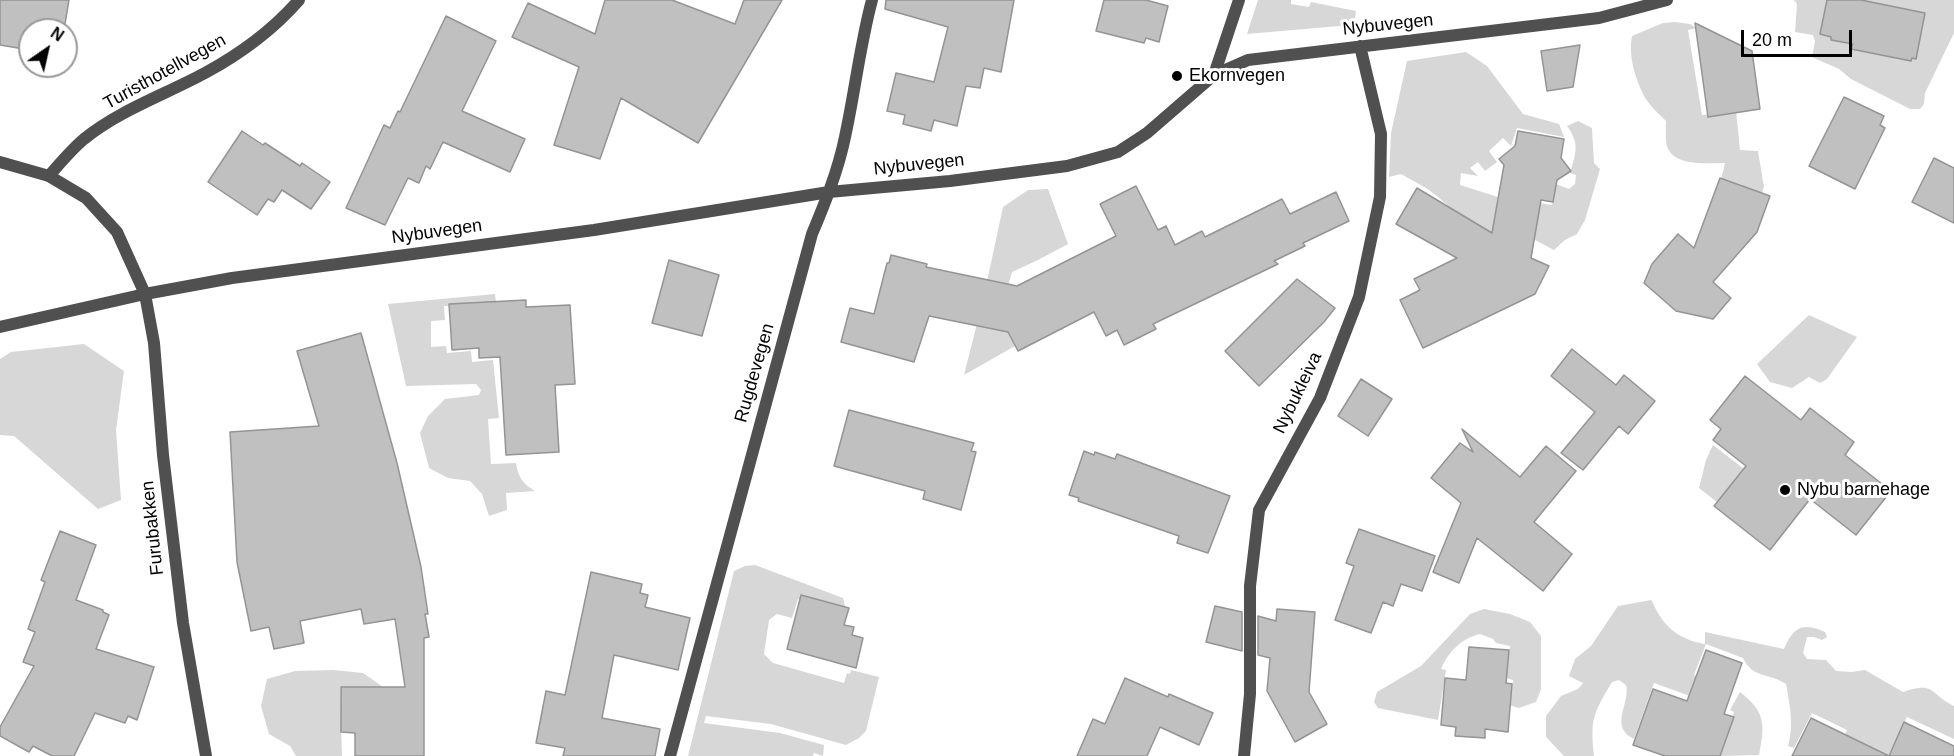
<!DOCTYPE html>
<html>
<head>
<meta charset="utf-8">
<style>
	body { margin:0 }
	#map { position:relative; width:1954px; height:756px; overflow:hidden; background:#fff; font-family:Arial,sans-serif }
	canvas { display:block }
	.north { position:absolute; left:18px; top:18px; width:60px; height:60px; box-sizing:border-box; background:#fff; border:2px solid #999; border-radius:50%; rotate:34deg; font-size:16px; font-weight:700; line-height:24px; text-align:center; color:#000 }
	.north::after { content:''; display:block; margin:auto; width:21px; height:27px; background:#000; clip-path:polygon(50% 0,100% 100%,50% 72%,0 100%) }
	.scale { position:absolute; left:1741px; top:30px; width:111px; height:27px; box-sizing:border-box; border:3px solid #000; border-top:0; padding-left:8px; font-size:18px; line-height:21px; white-space:nowrap; color:#000; -webkit-text-stroke:4px #fff; paint-order:stroke }
</style>
</head>
<body>
<div id="map">
<canvas width="1954" height="756"></canvas>
<div class="north">N</div>
<div class="scale">20 m</div>
</div>
<script>
const context = document.querySelector('canvas').getContext('2d');
context.lineJoin = 'round';
function paint(path, color) {
  context.fillStyle = color;
  context.fill(path, 'evenodd');
}
function stroke(path, color, width, dash) {
  context.strokeStyle = color;
  context.lineWidth = width;
  context.lineCap = dash ? 'butt' : 'round';
  context.setLineDash(dash || []);
  context.stroke(path);
}
function label(font, color, halo, rows, align = 'center') {
  context.font = font + ' Arial,sans-serif';
  context.lineWidth = 6;
  context.setLineDash([]);
  context.textBaseline = 'middle';
  context.strokeStyle = halo;
  context.fillStyle = color;
  for (const [text, x, y, turn = 0] of rows) {
    context.save();
    context.translate(x, y);
    context.rotate((+turn || 0) * Math.PI / 180);
    context.textAlign = isNaN(turn) ? turn : align;
    if (halo) context.strokeText(text, 0, 0);
    context.fillText(text, 0, 0);
    context.restore();
  }
}
paint(new Path2D(`
	M1258,0H1291V4L1309,7L1311,2L1356,11L1355,19L1351,25L1247,34Z
	M1794,0H1954V33L1925,93L1924,104L1920,109H1910L1851,79L1839,69L1812,57L1815,41L1813,35L1795,32L1797,4Z
	M1675,22L1690,24L1696,28L1688,30L1702,115L1736,111L1740,150L1758,151L1764,187L1762,193L1721,180L1725,163C1708,163 1673,167 1667,146C1665,138 1666,128 1666,121C1658,113 1649,105 1644,96C1635,78 1628,56 1632,36L1663,23Z
	M1466,52L1487,66L1523,114L1559,124L1564,137L1517,128L1511,146L1503,138L1489,151L1497,162L1485,171L1478,162L1470,168L1478,176L1461,173L1460,185L1498,197L1492,232C1465,228 1448,202 1426,188C1418,183 1409,179 1401,174L1389,177L1391,133L1407,61Z
	M1578,121L1592,128L1594,163L1600,169L1585,220L1577,234L1565,240L1554,250L1533,239L1539,203L1552,205L1556,184L1569,189L1575,184L1576,175L1570,173C1576,153 1580,144 1567,126Z
	M1048,189L1068,244L1038,260L1012,272L1009,282L1011,292L1004,324L1015,346L964,375L983,300L1003,207L1028,190Z
	M495,294L496,303L444,306L445,320L431,321V347L446,346L447,353L471,351L472,362L493,360L499,418L488,419L491,464L516,463C518,477 523,484 535,491L506,493L507,510L489,516L482,494L470,481L448,478L429,468L420,433L428,416L445,399L479,395L481,390L476,384L406,386L388,304Z
	M1809,315L1857,337L1827,379L1820,383L1809,377L1792,388L1770,382L1757,364Z
	M84,344L124,371L116,430L121,500L98,509L14,436L0,435V359L11,352Z
	M1713,445L1748,472L1722,506L1699,488L1706,460Z
	M755,565L843,598L847,613L798,599L792,618L777,614L769,620L764,654L773,663L844,683L847,673L850,674L851,670L879,677L866,731L859,738L846,745L771,724L706,716L704,723L780,733L824,745L823,756L814,753L813,756H688L734,571L745,566Z
	M1651,600C1654,604 1655,609 1658,613C1668,631 1685,641 1705,644V632L1784,649C1793,627 1803,622 1825,632L1827,637L1822,640L1814,637H1807L1803,653L1807,659L1826,660L1836,671L1852,672L1865,670L1903,692C1936,681 1928,693 1954,706V739L1907,717L1888,756H1835L1847,730L1812,713L1794,748L1788,746C1794,724 1790,706 1786,684C1768,672 1753,679 1743,658L1706,644L1694,675L1705,679L1698,699L1654,683L1634,739C1608,727 1631,703 1626,685L1619,680L1612,682C1593,714 1590,719 1594,756H1564L1546,737V716L1561,696L1578,689L1583,683L1569,676L1575,659L1591,646L1618,606Z
	M1484,609L1510,614L1530,622L1541,636V689L1536,702L1519,708L1509,705L1513,680L1506,678L1510,646L1496,643L1493,639L1480,634C1462,638 1448,652 1441,669L1446,670L1438,720L1378,708L1374,702L1377,692L1421,666L1470,614Z
	M333,670L363,673L383,687L340,688L342,756H296L290,746L269,734L261,706L267,679L295,671Z
	M1740,692C1766,712 1765,725 1759,755L1719,756L1734,712L1730,710Z`), '#d7d7d7');
const building = new Path2D(`
	M0,0H69L64,30H30V50L0,45Z
	M605,0H672L735,24L744,0H782L698,143L621,98L600,159L554,145L579,67L512,37L528,3L595,34Z
	M886,0H1014L1001,72L984,68L980,88L966,86L957,126L934,120L931,131L903,124L905,115L887,111L896,73L934,82L948,27L885,9Z
	M1104,0H1146L1168,6L1159,42L1146,38L1144,43L1096,31Z
	M1827,0H1861L1925,13L1916,59L1912,58L1911,61L1851,49L1853,44L1831,40V37L1820,34Z
	M446,16L496,41L462,111L525,139L510,172L443,142L430,169L426,166L419,183L408,178L385,225L346,208L384,125L390,128L398,111L400,112Z
	M1695,23L1752,51L1760,109L1708,117Z
	M1580,45L1573,87L1547,91L1541,51Z
	M1844,97L1884,116L1880,125L1885,128L1855,189L1809,166Z
	M242,131L263,145L265,143L300,166L302,163L330,182L311,209L282,190L274,202L268,199L257,215L208,182Z
	M1518,131L1564,139L1561,158L1571,171L1557,180L1553,202L1541,200L1531,258L1549,266L1535,294L1423,348L1400,300L1420,290L1414,279L1457,258L1396,224L1417,188L1492,233L1504,165L1499,159L1515,146Z
	M1934,158L1954,168V223L1912,202Z
	M1720,178L1770,196L1757,232L1713,282L1731,298L1713,319L1676,311L1644,283L1652,264L1678,234L1694,248Z
	M1136,186L1158,230L1166,226L1175,245L1202,231L1205,237L1282,199L1290,214L1336,192L1349,221L1303,243L1305,246L1274,261L1278,264L1153,324L1156,329L1124,345L1117,330L1106,336L1094,312L1018,351L1008,332L929,316L914,362L841,342L850,308L874,314L887,263H889L891,255L927,264L926,267L1017,286L1116,236L1100,204Z
	M669,260L719,275L702,336L652,323Z
	M1297,279L1335,308L1324,322L1259,386L1225,351Z
	M526,300V307L570,305L575,384L555,385L559,452L506,455L500,357L479,358V348L452,350L449,304Z
	M361,333L397,463L421,567L428,614H425L429,637L424,638V756H355V733L341,732V687H405L395,619L364,624L361,609L300,621L304,643L274,649L269,627L251,631L237,562L230,432L319,426L297,351Z
	M1572,349L1616,385L1624,375L1655,401L1628,434L1619,426L1583,470L1561,453L1595,412L1551,376Z
	M1745,376L1801,420L1810,408L1854,442L1845,455L1891,491L1856,535L1810,499L1770,550L1714,506L1746,466L1713,440L1721,429L1710,420Z
	M1361,379L1392,399L1368,436L1338,416Z
	M849,410L974,443L971,451L976,452L961,510L923,499L925,491L834,466Z
	M1462,429L1520,477L1546,446L1576,471L1534,522L1572,554L1543,591L1477,538L1459,583L1433,572L1461,503L1431,478L1460,443L1473,452Z
	M1084,451L1094,455L1095,452L1115,459L1117,454L1230,496L1208,553L1177,543L1179,536L1078,501L1079,498L1069,495Z
	M1359,529L1435,556L1422,591L1401,584L1393,606L1383,602L1371,633L1335,620L1354,566L1346,563Z
	M60,531L96,545L76,600L103,610V612L109,615L96,649L154,667L137,720L128,716L125,723L95,713L74,756H52L33,746L29,752L0,736V727L34,666L23,662L35,632L28,629L45,582L41,580Z
	M591,572L642,584L640,593L648,595L645,607L690,618L678,670L614,655L602,718L660,729L655,756H563L565,748L536,743L546,691L565,695Z
	M801,595L849,608L844,625L854,627L852,635L863,638L856,668L787,649Z
	M1215,606L1242,612V651L1206,642Z
	M1277,609L1315,612L1309,692L1327,724L1295,742L1267,691L1270,658L1258,655V616L1276,621Z
	M1469,647L1509,650L1506,683L1512,684L1508,732L1485,729V738L1455,736L1456,727L1441,725L1445,678L1466,680Z
	M1706,650L1742,663L1724,714L1734,717L1720,756H1665L1633,745L1653,689L1687,701Z
	M1125,678L1168,697L1169,694L1213,713L1199,745L1160,727L1147,756H1077L1093,719L1105,724Z
	M1811,718L1889,756L1904,722L1954,746V756H1792Z`);
paint(building, '#c0c0c0');
stroke(building, '#949494', 1.5);
stroke(new Path2D(`
	M1214,75L1239,0
	M49,176C60,163 71,150 84,139C120,110 164,95 205,73C240,54 272,31 299,0
	M0,327L145,294L232,278L594,230L829,192L950,181L1067,166L1118,152L1147,133L1214,75L1248,60L1599,18L1667,0
	M670,756L812,234C825,203 838,171 845,137C855,91 860,45 872,0
	M1244,756L1250,694V586L1259,510L1320,398L1359,297L1380,197L1381,134L1360,46`), '#505050', 12);
stroke(new Path2D(`
	M0,162L49,176L86,198L117,232L145,294L154,343L163,455L183,623L206,756`), '#505050', 12);
for (const [x, y, r, color] of [
	[1177,76,6,"#000"],
	[1785,490,6,"#000"]
]) {
  const dot = new Path2D();
  dot.arc(x, y, r, 0, 2 * Math.PI);
  context.fillStyle = color;
  context.fill(dot);
  stroke(dot, '#fff', 2);
}
label('18px', '#000', '#fff', [
	["Nybuvegen",1388,25,-6],
	["Turisthotellvegen",165,72,-29],
	["Nybuvegen",919,165,-6],
	["Nybuvegen",437,232,-8],
	["Rugdevegen",755,373,-74],
	["Nybukleiva",1298,393,-64],
	["Furubakken",153,528,-96]
]);
label('18px', '#000', '#fff', [
	["Ekornvegen",1189,76],
	["Nybu barnehage",1797,490]
], 'left');
</script>
</body>
</html>
